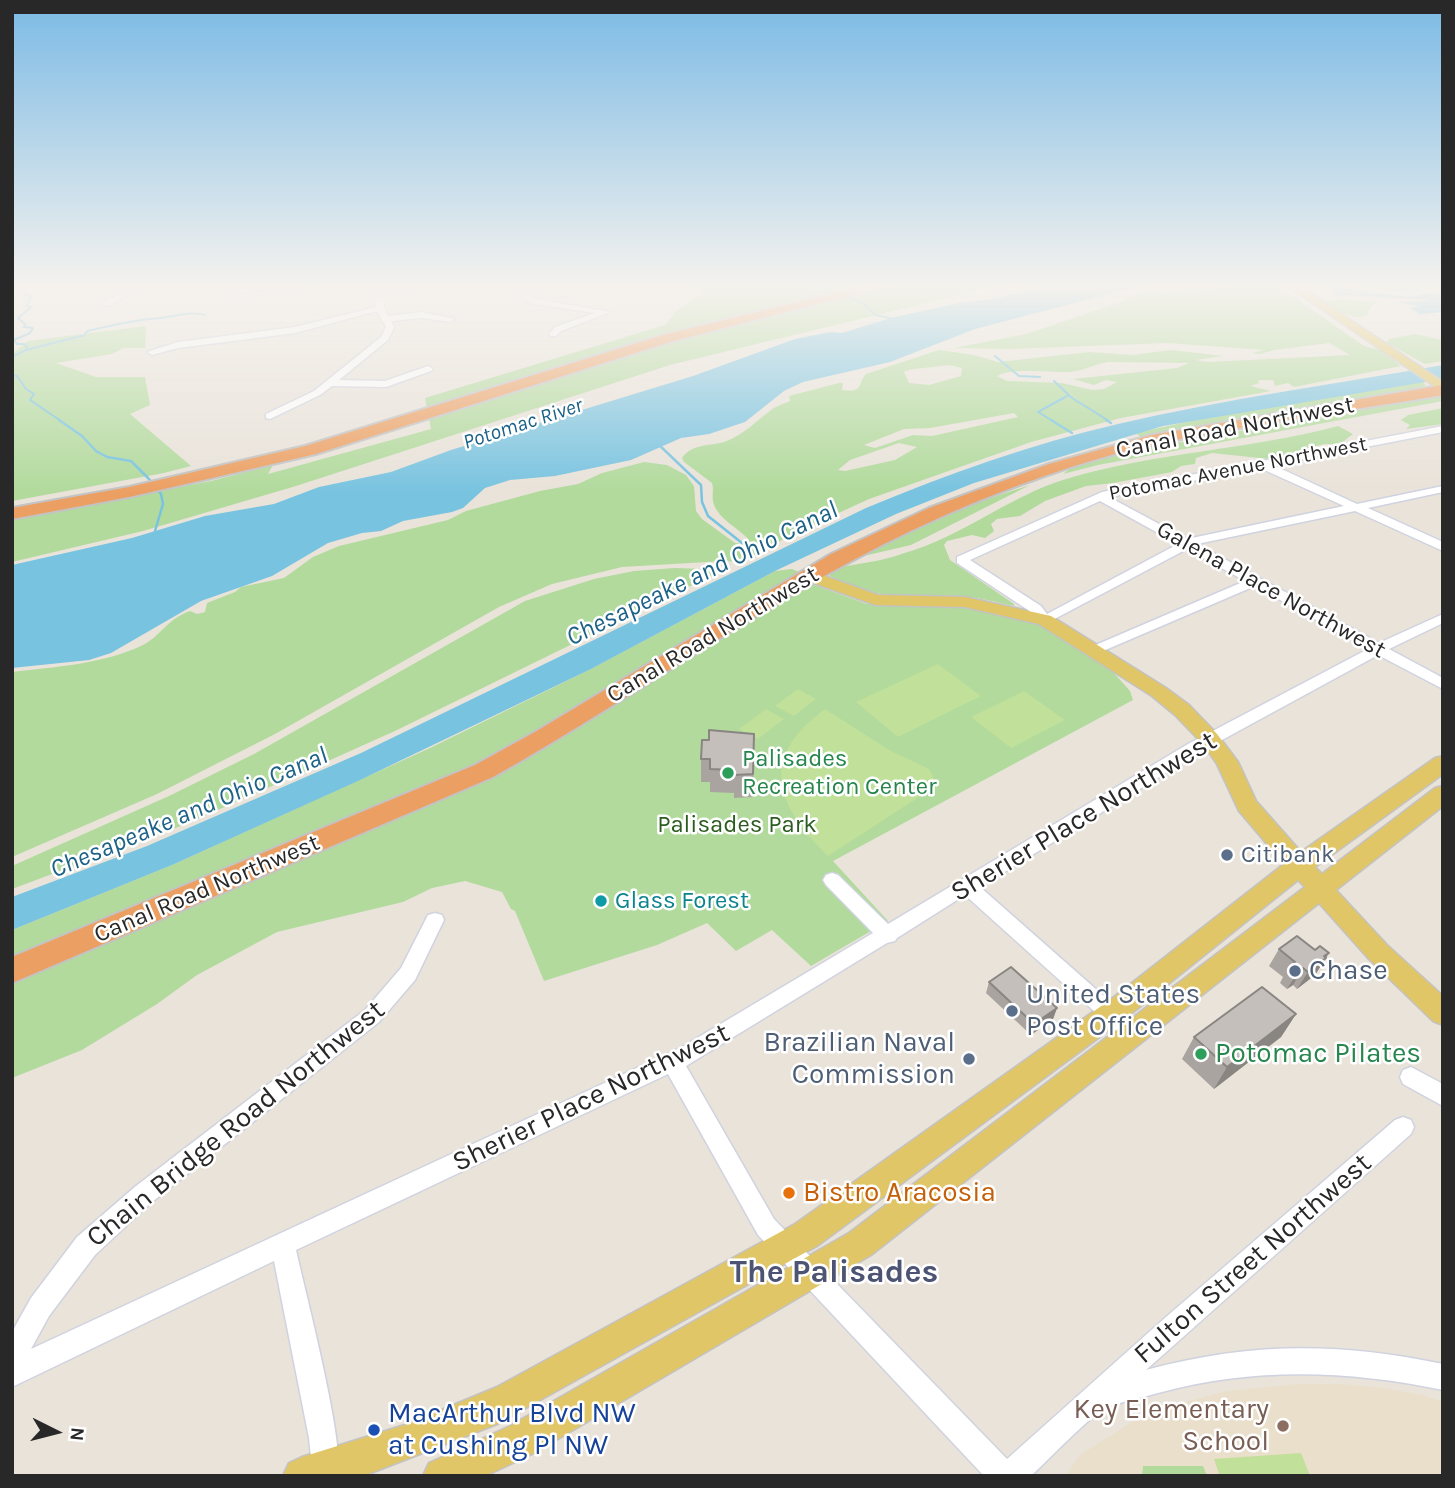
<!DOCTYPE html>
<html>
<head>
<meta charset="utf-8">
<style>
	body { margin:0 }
	#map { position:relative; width:1455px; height:1488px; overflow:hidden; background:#e9e3da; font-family:Karla,sans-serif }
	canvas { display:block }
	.frame { position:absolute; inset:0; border:14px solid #282828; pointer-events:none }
	.north { position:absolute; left:21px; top:1397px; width:70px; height:70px; -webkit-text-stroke:5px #fff; paint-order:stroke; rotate:96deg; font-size:19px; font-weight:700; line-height:28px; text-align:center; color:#282828 }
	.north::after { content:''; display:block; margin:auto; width:24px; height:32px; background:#282828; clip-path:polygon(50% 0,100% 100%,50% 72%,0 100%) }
</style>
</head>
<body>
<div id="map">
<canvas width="1455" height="1488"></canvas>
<div class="frame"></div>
<div class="north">N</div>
</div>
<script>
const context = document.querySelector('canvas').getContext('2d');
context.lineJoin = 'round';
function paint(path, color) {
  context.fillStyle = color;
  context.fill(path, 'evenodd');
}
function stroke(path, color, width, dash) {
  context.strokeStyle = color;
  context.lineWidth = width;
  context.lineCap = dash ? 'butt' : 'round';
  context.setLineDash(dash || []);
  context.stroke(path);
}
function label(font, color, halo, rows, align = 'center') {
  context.font = font + ' Karla,sans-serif';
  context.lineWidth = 5;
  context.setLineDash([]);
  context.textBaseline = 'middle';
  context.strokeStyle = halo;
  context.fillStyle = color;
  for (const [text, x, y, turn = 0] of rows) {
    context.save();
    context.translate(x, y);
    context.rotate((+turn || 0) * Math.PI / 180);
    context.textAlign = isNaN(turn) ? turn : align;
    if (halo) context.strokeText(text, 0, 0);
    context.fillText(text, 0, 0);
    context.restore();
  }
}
paint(new Path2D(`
	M1298,1384H1342L1383,1388L1422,1395L1443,1402V1476H1065L1080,1455L1138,1418L1169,1406L1227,1391Z`), '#e9dfcb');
paint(new Path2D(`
	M691,284H1005L670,365L296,486L143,531L12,562V518L211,481L273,465L268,474L431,429L425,398L665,325L676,311L701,294Z
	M1249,284H1275L1364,346L1380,350L1401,366L1294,387L1288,383L1275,386L1273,380H1258L1259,383L1250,386L1271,391L1121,418L1031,442L869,499L793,534L742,562L724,561L622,567L552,584L499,607L275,734L157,794L12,857V672C55,667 102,664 141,646C163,635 165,620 190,611L197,614L205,612L207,603L235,592L241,587L284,578L313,557L339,546L448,520L466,511L540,491L578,484L602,473L644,462L667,465L686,475L694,486L696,511L702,519L735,543L747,545L749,540C739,528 716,518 713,501C712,495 714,490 712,483L684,462L682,458C693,442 711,447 727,441C746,433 756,421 771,410C776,406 784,404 790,401L789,396L839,383H843L842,390C865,393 857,383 866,374L939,350L974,355L998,362L1089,352L1133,355L1171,350L1223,356L1196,360L1208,362L1350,355L1329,343L1274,350L1260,354L1252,353L1265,350L1167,343L1010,349L954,348L1026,334L1118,303L1141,292L1168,293ZM1108,362L1189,363L1177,368L1073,379L1094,385L1106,380L1117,382L1104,389L1092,390L1062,383L1007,381L997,376C1012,367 1051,373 1070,372C1083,371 1095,364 1108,362ZM949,365L962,368L961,376L929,385L909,383L904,372C909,368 939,367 949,365ZM1014,413L1018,417L932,436L913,435L875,448L864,445L904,429L930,428ZM899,443L917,447L895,460L845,471L838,470L850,460Z
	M1333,284H1443V288L1402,292Z
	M1342,299L1377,302L1370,308L1367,315C1351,321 1337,310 1324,301Z
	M146,326L145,348H124L112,354L56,363L96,377H145L150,405L130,414L191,466L164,473L12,501V354L28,341Z
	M1415,334L1443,340V361L1425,364L1387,343L1389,339Z
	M1423,382L1426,385L1412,391L1277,411L1254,418L1234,419L1141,437L1135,433L1210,417Z
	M1443,394V401L1098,465L1063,474C1087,453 1161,446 1193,440C1206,438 1216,433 1230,433Z
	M1443,408V424L1406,429L1410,425L1401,420L1408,415Z
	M1338,426L1353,434L1340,444H1324L1269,459L1212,453L1196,458L1195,464L1181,466L1172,472L1113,483L1086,486L1045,501L1020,516L997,519L991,524L994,531L985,538L972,535L947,541L944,545L950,560L1014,604V606C996,602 977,597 959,596C907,593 878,603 830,576V572C844,565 855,565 870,562C885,560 902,554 917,549C969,531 1013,495 1066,479C1155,452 1249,450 1338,426Z
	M1030,485L911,545L855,558L963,507Z
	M675,568L704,569L715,574L397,730L317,766L186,824L12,889V866L169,796L254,754L525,601L594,579L634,571Z
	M792,569L799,572L511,747L454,775L12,959V930L172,865L430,748L591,669L775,571Z
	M809,583L867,604L971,607L1038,623L1105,663L1130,691L1133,700L833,861L888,921L811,966L772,930L736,951L707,923L657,945L544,981L515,911L511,909L502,892L465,881L432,888L403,902L277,932L197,975L157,1004L82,1050L12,1078V976L425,804Z
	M1143,1466H1203L1207,1476H1142Z`), '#b1da9c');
paint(new Path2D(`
	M938,664L981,696L898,737L856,702Z
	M798,689L816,699L794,716L775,706Z
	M1024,691L1065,720L1011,748L971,717Z
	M766,709L784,719L758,739L739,729Z
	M825,709L889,750L929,769L934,778L933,787L919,797L828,856C775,804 758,758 825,709Z
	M1301,1453L1310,1476H1220L1214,1459Z`), '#c1e099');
paint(new Path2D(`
	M1051,284H1148L975,329L890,362L803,382L784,391L745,422L709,434L681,438L631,460L555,476L510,480L485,488L463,508L452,512L403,521L381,531L362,533L328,543L272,576L201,601L111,653L89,660L12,668V565L132,538L205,516L274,504L319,487L391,472L451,450L693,376L795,339L831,332L842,333L891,318L959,303L994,299Z
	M1319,284L1408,297L1443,290V312L1420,314L1410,308L1420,306L1397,302L1429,301L1424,300L1345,295L1333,298L1336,293Z
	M1443,365V379L1163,426L974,483L896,514L775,571L591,669L358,781L172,865L12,930V897L147,846L361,753L866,508C948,474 1031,444 1118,424C1225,399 1335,384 1443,365Z`), '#78c3e0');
stroke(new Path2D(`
	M819,284L864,304L876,315L894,319
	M25,292V295L31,296L27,306L31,307L18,318L25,324L24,327L33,328L30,333L14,340L17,344H25L27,348
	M995,356L1019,376L1040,377
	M12,357L26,350L85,335L87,331C113,325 134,320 160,318C176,316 188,311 205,315
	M12,375L17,376L26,389L34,394L30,400L61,421
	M1054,381L1072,398L1109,421
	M1053,421L1038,412L1069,395`), '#78c3e0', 2);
stroke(new Path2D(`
	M59,420L82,436L96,451L107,457L131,461L148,478L161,494L163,504L155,531
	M1051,420L1072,433
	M1106,420L1111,423
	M658,444L701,485L702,502L708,516L742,543`), '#78c3e0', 2.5);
const minor = new Path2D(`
	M64,284H73L74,285L70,287Z
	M136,284H146L109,306L102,304Z
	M303,284H325L237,298L233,296Z
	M374,284H382V287L436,284L383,292L384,308L388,316L422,312L455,319L451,322L422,318L391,321L394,327L388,340L339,380L385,381L428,366L433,369L431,371L386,387L332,386L320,395L270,419L266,418V414L314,391L381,337L386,327L377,311L295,333L178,348L152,355L147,352L178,342L295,327L376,307Z
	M512,284H521L536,299L610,312L561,331L556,336H550L549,334L555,327L595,313L530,303Z
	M1443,426V432L1273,465L1357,504L1443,486V492L1368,508L1443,542V551L1355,511L1197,544L1379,643L1443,614V623L1389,649L1443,678V689L1378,655L1200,752L980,887L1140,1028L1143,1034L1140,1040L1133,1043L1126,1040L965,895L897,938L895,941L887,943L686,1066L774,1219L1007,1459L1166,1317L1395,1120L1403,1117L1411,1120L1414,1127L1411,1134L1146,1370C1249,1342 1339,1342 1443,1364V1390C1347,1370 1253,1367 1158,1393C1141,1398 1122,1401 1106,1408C1091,1415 1046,1462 1031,1476H984L758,1235L668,1074L296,1250C304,1287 347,1451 337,1476H313L309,1438L274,1261L12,1387V1332L31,1298L77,1237L136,1186L365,1010L401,968L428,915L435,913L442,915L444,920L415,980L379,1022L152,1202L95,1255L49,1316L31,1349L682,1047L873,933L826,885L823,880L826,875L832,873L838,875L888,924L1188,744L1368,649L1255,586L1096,654L1089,650L1091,647L1245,581L1187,549L1045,624L1040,623L1031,612L957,563V557L1102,492ZM1260,468L1344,506L1187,539L1109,497ZM1100,501L1178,544L1047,614L1041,606L970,560Z
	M1411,1067L1443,1084V1106L1403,1084L1400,1077L1403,1070Z`);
const major = new Path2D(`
	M1285,284H1297L1443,382V392Z
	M808,570L878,595L965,597L1051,616L1166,688L1189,705L1217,734L1238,762L1256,801L1301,852L1435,758L1443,756V774L1315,867L1322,874L1435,788L1443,786V806L1336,890L1387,945L1443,996V1025L1433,1021L1369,959L1319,903L871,1255L534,1453L485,1476H423L429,1463L508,1427L849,1233L1305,887L1298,880L1132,1013L817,1246L497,1424L363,1476H283L289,1463L302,1457L408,1424L497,1387L795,1224L1114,997L1284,864L1239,811L1217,764L1203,744L1175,715L1152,696L1039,624L965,607L876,605L802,579L799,575Z`);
const highway = new Path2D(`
	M871,284H894L673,341L316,454L129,497L12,519V508L129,487L305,446L663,335Z
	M1443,385V395C1347,411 1251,424 1156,444C1089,458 1003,489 941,517C783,587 643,693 493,777L12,983V957L475,765L535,732L831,554L929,508L1049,464L1152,435Z`);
stroke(minor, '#d0d3df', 3);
stroke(major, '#c3c3c3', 3);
stroke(highway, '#c3c3c3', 4);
paint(minor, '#fff');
paint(major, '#e1c667');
paint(highway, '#ec9f62');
paint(new Path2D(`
	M754,734L753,797L734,798V793L710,792V782H701V759Z
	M1279,949L1315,950L1329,953L1315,975L1297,989L1293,985L1287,989L1280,983L1283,977L1269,966Z
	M989,982L1057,1008L1053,1019L1031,1035L986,993Z
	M1296,1014L1281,1037L1214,1089L1182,1059L1194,1037Z`), '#a9a4a0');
paint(new Path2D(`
	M1329,953L1315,975L1297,989L1308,972Z
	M1303,968L1293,985L1287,989L1298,972Z
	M1057,1008L1053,1019L1031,1035L1034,1024Z
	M1296,1014L1281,1037L1214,1089L1227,1067Z`), '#898682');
const building = new Path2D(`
	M709,730L754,734L753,774L734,775L735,770L710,769V759H701L702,740H709Z
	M1297,936L1315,950L1320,946L1329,953L1324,956L1326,958L1308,972L1303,968L1298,972L1290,966L1295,962L1279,949Z
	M1011,967L1057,1008L1034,1024L989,982Z
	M1262,987L1296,1014L1227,1067L1194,1037Z`);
paint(building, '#c4bfba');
stroke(building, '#898682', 2);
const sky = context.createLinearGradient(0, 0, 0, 493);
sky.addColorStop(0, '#7bbae5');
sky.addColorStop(0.58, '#f5f2ee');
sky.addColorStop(1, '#f5f2ee00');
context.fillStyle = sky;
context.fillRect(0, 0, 1455, 493);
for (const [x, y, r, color] of [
	[728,773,7,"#2e9e5b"],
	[1227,855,7,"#5c6f8a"],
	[601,901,7,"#0f9aa8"],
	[1295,971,7,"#5c6f8a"],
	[1012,1011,7,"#5c6f8a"],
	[1201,1054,7,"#2e9e5b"],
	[969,1059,7,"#5c6f8a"],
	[789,1193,7,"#e8710a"],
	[1283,1426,7,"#8d6e63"],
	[374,1430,7,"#1a4fb4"]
]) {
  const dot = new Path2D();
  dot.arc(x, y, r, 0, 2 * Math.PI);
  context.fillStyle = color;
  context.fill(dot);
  stroke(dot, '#fff', 2.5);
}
label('italic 21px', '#1b6188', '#fff', [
	["Potomac River",523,424,-18]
]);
label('21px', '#282828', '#fff', [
	["Potomac Avenue Northwest",1238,469,-11]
]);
label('24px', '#282828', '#fff', [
	["Canal Road Northwest",1235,428,-11],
	["Galena Place Northwest",1271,590,29],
	["Canal Road Northwest",713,635,-31],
	["Canal Road Northwest",207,889,-23]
]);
label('24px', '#27864d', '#fff', [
	["Palisades",742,759],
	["Recreation Center",742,787]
], 'left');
label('24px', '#2c5c20', '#fff', [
	["Palisades Park",737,825]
]);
label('24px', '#4e5e75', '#fff', [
	["Citibank",1241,855]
], 'left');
label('24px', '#0d838f', '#fff', [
	["Glass Forest",615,901]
], 'left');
label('italic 26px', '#1b6188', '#fff', [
	["Chesapeake and Ohio Canal",702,574,-26],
	["Chesapeake and Ohio Canal",189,813,-23]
]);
label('28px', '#282828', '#fff', [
	["Sherier Place Northwest",1084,817,-31],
	["Sherier Place Northwest",591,1098,-26],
	["Chain Bridge Road Northwest",236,1124,-39],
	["Fulton Street Northwest",1253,1259,-41]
]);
label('28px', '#4e5e75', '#fff', [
	["Chase",1309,971],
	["United States",1026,995],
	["Post Office",1026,1027],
	["Brazilian Naval",955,1043,"right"],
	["Commission",955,1075,"right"]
], 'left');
label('28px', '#27864d', '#fff', [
	["Potomac Pilates",1215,1054]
], 'left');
label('28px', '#c56008', '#fff', [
	["Bistro Aracosia",803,1193]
], 'left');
label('28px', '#785e54', '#fff', [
	["Key Elementary",1269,1410],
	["School",1269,1442]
], 'right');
label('28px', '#164399', '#fff', [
	["MacArthur Blvd NW",388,1414],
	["at Cushing Pl NW",388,1446]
], 'left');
label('bold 32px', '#4d5473', '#fff', [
	["The Palisades",834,1273]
]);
</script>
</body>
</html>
